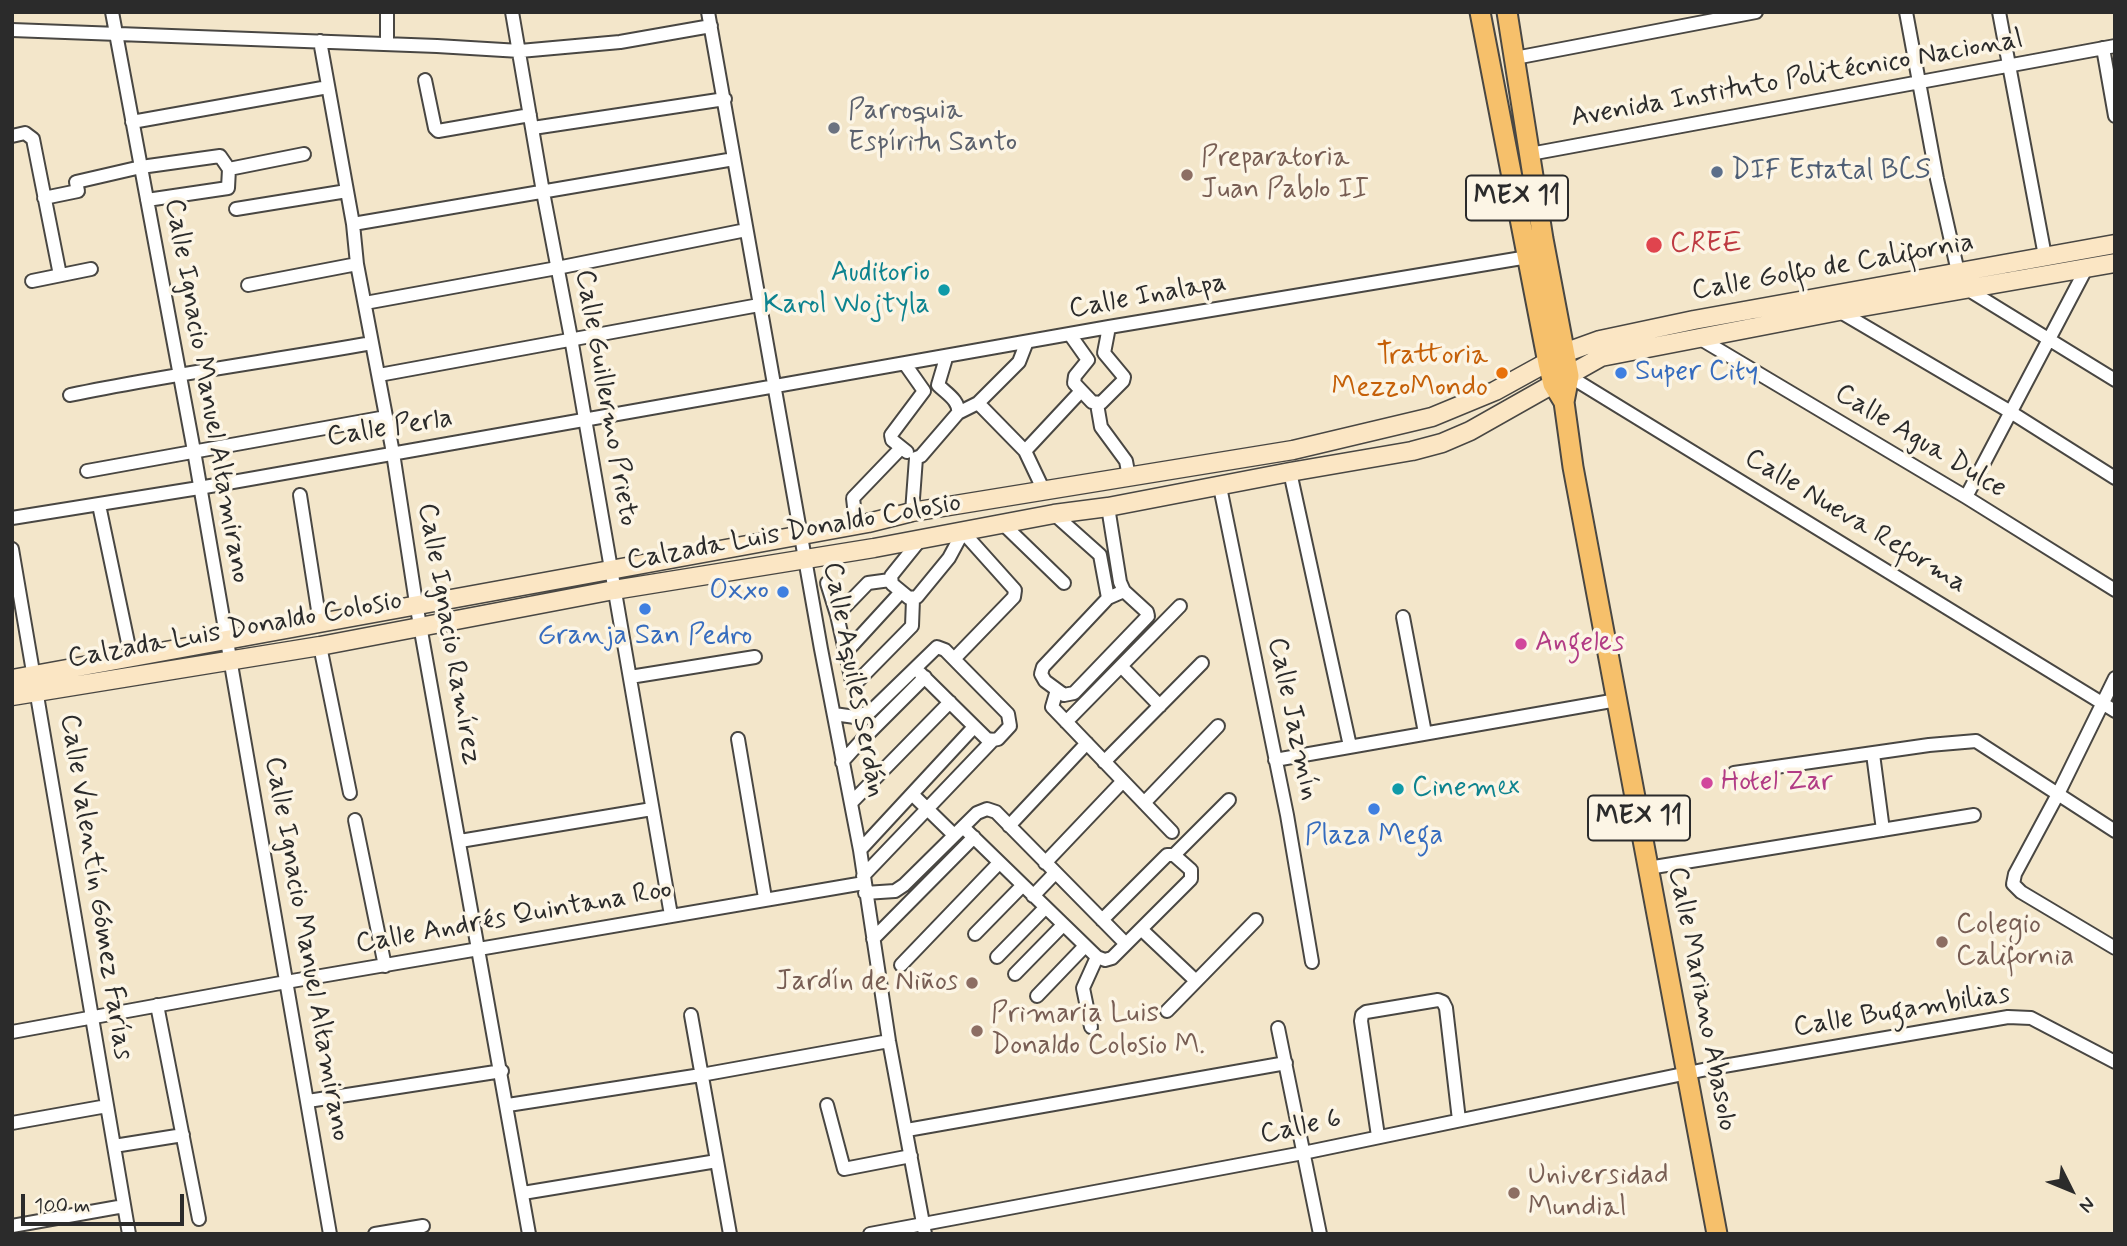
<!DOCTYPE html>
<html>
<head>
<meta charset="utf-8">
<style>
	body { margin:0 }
	#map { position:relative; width:2127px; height:1246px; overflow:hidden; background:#f3e6ca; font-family:Mynerve,sans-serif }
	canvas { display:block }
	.frame { position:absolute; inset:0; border:14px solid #2b2b2b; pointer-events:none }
	.north { position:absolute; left:2036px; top:1155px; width:70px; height:70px; -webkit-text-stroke:5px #fcf5e5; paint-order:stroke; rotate:133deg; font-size:19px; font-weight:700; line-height:28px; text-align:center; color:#2b2b2b }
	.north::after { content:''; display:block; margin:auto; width:24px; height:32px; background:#2b2b2b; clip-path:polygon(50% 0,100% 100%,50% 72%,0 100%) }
	.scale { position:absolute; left:21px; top:1194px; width:163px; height:32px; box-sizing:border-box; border:4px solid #2b2b2b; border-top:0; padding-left:9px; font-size:21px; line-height:24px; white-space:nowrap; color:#2b2b2b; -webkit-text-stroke:5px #fcf5e5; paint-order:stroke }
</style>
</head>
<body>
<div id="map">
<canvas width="2127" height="1246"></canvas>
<div class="frame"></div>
<div class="north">N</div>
<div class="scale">100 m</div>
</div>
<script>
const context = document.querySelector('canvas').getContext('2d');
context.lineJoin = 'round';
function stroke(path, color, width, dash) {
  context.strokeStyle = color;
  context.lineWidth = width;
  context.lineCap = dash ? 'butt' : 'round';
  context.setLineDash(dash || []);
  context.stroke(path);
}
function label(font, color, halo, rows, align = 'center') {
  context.font = font + ' Mynerve,sans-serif';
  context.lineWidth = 7;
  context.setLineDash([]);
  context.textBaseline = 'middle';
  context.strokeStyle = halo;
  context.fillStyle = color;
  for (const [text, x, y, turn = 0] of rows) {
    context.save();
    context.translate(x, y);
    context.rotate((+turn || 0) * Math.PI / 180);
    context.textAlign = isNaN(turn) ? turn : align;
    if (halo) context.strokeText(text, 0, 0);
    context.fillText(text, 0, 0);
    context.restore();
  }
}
const street = new Path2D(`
	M112,12L194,451L330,1234
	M387,12V44
	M512,12L543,192L571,338L671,915
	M708,12L821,649L860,850L889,1041L925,1234
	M1906,12L1937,179L1958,272
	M1999,12L2045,256
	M12,30L437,46L520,51L620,42L711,26
	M320,41L353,224L357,264L393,453L416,603L529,1234
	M2103,48L2115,116
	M1515,58L1756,12
	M425,80L435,128L438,131L530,115
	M132,122L328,87
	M533,128L725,99
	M12,136L25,133L33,139L60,275
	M1530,154L2115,46
	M44,198L78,191L76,182L141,167L220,156L229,169L304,154
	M147,200L228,188L229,169
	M236,209L347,191
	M353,224L734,159
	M32,281L91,269
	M248,285L357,264
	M1967,289L2115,380
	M365,303L557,268L746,230
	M1839,311L2009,411L2115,478
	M1071,336L1088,360L1075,376L1074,383L1092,402L1101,403L1123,381L1124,377L1104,353L1109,327
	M1699,338L1966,497L2115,590
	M905,364L924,391
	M379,375L759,305
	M1569,376L2115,711
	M938,385C946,393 960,401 958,413
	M938,385L946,358
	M70,395C170,374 271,361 372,343
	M978,403L1025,451L1044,491
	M1097,404L1101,427L1126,461L1129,477
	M1025,451L1081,391
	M907,452L892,440L891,435L924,391
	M916,458L921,456L958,413L978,403L1019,362L1026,344
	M87,471L386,417
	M1290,472L1350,746
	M1220,487L1287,815L1312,962
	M300,495L320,623
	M1966,497L2087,267
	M99,505L131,657
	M1108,507L1120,582L1124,591L1147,612L1148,616L1074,693L1064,695L1045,681L1041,674L1043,667L1108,598L1124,591
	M912,512L916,458
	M1054,514L1100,555L1108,598
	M12,518L199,488L1109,327L1528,257
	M856,524L853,498L901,448
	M1003,524L1064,583
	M920,540L891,576L892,584L909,598L917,597L949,558L963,532L1015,590L1014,597L954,659
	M12,549L129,1234
	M827,583L837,615L853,686
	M837,615L868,583L890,580
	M1403,617L1425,733
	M320,646L350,793
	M846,652L901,592
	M1121,666L1160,706
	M920,673L987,739L993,740
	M630,677L755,657
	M2115,678L2058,794L2015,874L2013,884L2021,892L2115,948
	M853,686L912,626L913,599
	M1057,690L1052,707L1172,832
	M834,714L855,717L871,711L937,647L945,650L1008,714L1010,726L998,739L993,740L863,876
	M1066,722L1180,606
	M738,739L765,898
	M1873,754L1883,830
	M1275,760L1617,700
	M842,762L861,741L925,677
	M1104,762L1202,663
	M1734,773L1929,745L1976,741L2115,831
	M912,794L954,835
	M851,803L950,702
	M1144,803L1218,726
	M355,820L385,966
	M1009,826L1087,743
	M963,827L1097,957L1105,960L1112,958L1191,879V870L1174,855
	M460,841L652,809
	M860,850L974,727
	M1174,855L1229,800
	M1045,863L1123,781
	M1648,868L1974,815
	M865,893L895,891L904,885L977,813L987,809L996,812L1126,944
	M1033,896L1055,873
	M1102,920L1167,855H1174
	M1141,929L1196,981
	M975,934L1022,886
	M873,939L974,837
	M997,957L1045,908
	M901,965L999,863
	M1015,974L1063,925
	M1037,996L1085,946
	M157,1005L199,1219
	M1167,1011L1256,920
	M691,1015L730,1234
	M1091,1027L1083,988L1097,957
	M1278,1028L1320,1234
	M12,1032L286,982L864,883
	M308,1101L502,1071
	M508,1105L701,1075L889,1041
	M827,1105L844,1169L911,1156
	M12,1123L107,1106
	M907,1130L1286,1063
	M1378,1136L1361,1021L1362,1015L1366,1012L1438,1000L1443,1002L1446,1008L1459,1120
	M114,1146L183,1135
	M523,1193L717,1161
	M12,1226L124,1206
	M375,1234L423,1226
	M870,1234L1303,1153L1712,1068L2008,1017L2031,1018L2115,1062`);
const secondary = new Path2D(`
	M12,679L868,523L912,512L1293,450L1432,417L1495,391L1564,353L1600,340L1694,320L2115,244
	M12,696L320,646L614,590L874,548L1054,514L1108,507L1290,472L1412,451L1442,443L1470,431L1601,357L1839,311L2115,263`);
const primary = new Path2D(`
	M1480,12L1548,363L1553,384L1564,402
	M1507,12L1543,239L1569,376L1564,402L1573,467L1717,1234`);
stroke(street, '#494743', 16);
stroke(secondary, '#494743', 21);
stroke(primary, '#494743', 23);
stroke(street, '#fff', 12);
stroke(secondary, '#fbe6c4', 18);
stroke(primary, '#f6c06b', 19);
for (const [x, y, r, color] of [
	[834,128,7,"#6b7280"],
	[1717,172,7,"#5c6f8a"],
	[1187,175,7,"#8d6e63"],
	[1654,245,9,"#e0444e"],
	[944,290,7,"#0f9aa8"],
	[1502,373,7,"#e8710a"],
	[1621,373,7,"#3f7fe0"],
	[783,592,7,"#3f7fe0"],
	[645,609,7,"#3f7fe0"],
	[1521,644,7,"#d1479c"],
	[1707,783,7,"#d1479c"],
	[1398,789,7,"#0f9aa8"],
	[1374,809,7,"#3f7fe0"],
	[1942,942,7,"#8d6e63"],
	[972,983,7,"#8d6e63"],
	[977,1031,7,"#8d6e63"],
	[1514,1193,7,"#8d6e63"]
]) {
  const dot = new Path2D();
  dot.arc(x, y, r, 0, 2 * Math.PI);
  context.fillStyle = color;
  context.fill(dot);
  stroke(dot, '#fcf5e5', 2.5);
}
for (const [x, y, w] of [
	[1517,198,102],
	[1639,818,102]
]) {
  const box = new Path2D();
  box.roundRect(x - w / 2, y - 22.5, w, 45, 5);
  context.fillStyle = '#fcf5e5';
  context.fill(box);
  stroke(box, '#2b2b2b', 2);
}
label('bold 26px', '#2b2b2b', null, [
	["MEX 11",1517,198],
	["MEX 11",1639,818]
]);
label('28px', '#2b2b2b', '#fcf5e5', [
	["Avenida Instituto Politécnico Nacional",1797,80,-10],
	["Calle Golfo de California",1833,268,-10],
	["Calle Inalapa",1148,297,-10],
	["Calle Ignacio Manuel Altamirano",206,391,80],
	["Calle Guillermo Prieto",605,398,80],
	["Calle Perla",390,429,-9],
	["Calle Agua Dulce",1920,442,31],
	["Calle Nueva Reforma",1855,522,31],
	["Calzada Luis Donaldo Colosio",794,533,-10],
	["Calzada Luis Donaldo Colosio",235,631,-10],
	["Calle Ignacio Ramírez",448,634,80],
	["Calle Aquiles Serdán",853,680,79],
	["Calle Jazmín",1292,719,78],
	["Calle Valentín Gómez Farías",95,887,81],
	["Calle Andrés Quintana Roo",514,918,-10],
	["Calle Ignacio Manuel Altamirano",306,949,80],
	["Calle Mariano Abasolo",1701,999,79],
	["Calle Bugambilias",1902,1012,-9],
	["Calle 6",1301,1128,-12]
]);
label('28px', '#5b616d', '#fcf5e5', [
	["Parroquia",848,112],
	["Espíritu Santo",848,144]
], 'left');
label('28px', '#785e54', '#fcf5e5', [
	["Preparatoria",1201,159],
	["Juan Pablo II",1201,191],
	["Colegio",1956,926],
	["California",1956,958],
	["Jardín de Niños",958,983,"right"],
	["Primaria Luis",991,1015],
	["Donaldo Colosio M.",991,1047],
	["Universidad",1528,1177],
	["Mundial",1528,1209]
], 'left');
label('28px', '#4e5e75', '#fcf5e5', [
	["DIF Estatal BCS",1731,172]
], 'left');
label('28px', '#be3a42', '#fcf5e5', [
	["CREE",1670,245]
], 'left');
label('28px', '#0d838f', '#fcf5e5', [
	["Auditorio",930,274],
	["Karol Wojtyla",930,306],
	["Cinemex",1412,789,"left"]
], 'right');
label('28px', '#c56008', '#fcf5e5', [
	["Trattoria",1488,357],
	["MezzoMondo",1488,389]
], 'right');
label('28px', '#366cbe', '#fcf5e5', [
	["Super City",1635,373,"left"],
	["Oxxo",769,592,"right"],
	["Granja San Pedro",645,637],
	["Plaza Mega",1374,837]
]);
label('28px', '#b23c85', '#fcf5e5', [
	["Angeles",1535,644],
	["Hotel Zar",1721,783]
], 'left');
</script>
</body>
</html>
